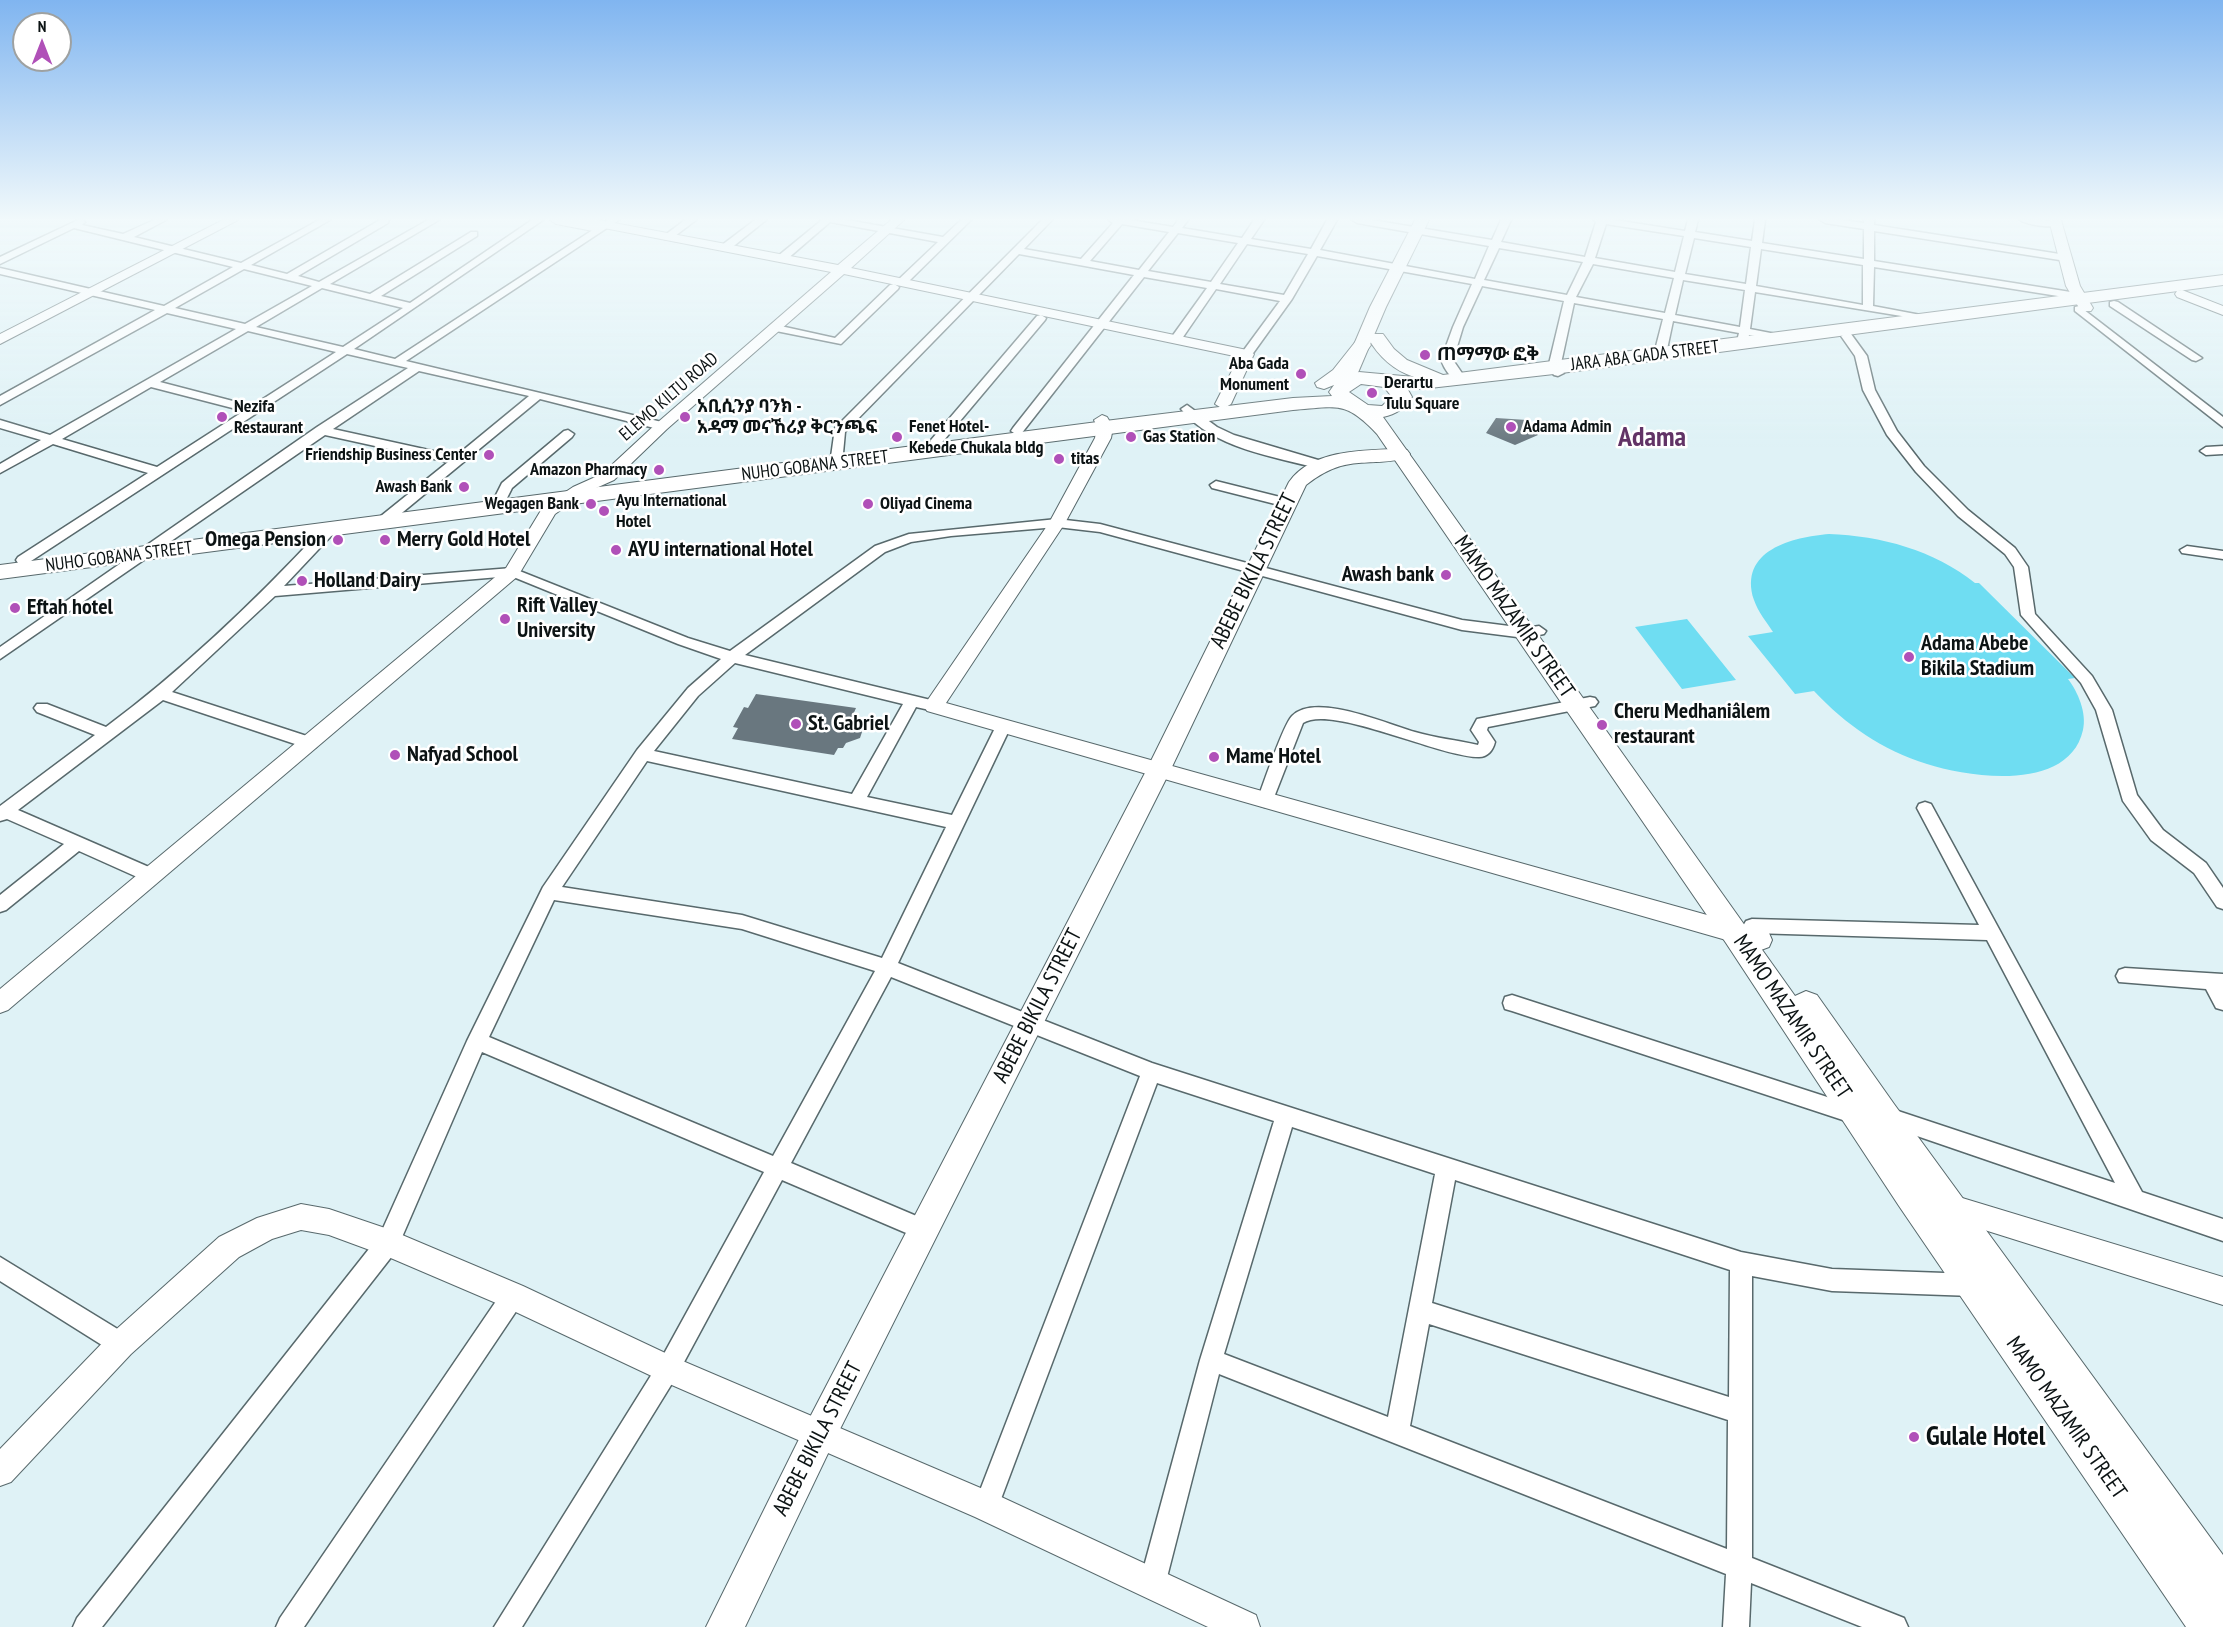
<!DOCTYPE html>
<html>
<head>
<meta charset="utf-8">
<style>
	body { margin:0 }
	#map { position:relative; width:2223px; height:1627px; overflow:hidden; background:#dff2f6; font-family:"PT Sans Narrow",sans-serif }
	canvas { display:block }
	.north { position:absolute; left:12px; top:12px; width:60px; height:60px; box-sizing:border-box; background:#fff; border:2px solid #9ea1a1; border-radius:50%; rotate:0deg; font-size:16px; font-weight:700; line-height:24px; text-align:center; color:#0c1314 }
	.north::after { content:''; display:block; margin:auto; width:21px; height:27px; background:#b050b8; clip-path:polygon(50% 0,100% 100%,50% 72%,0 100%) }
</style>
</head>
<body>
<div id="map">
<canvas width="2223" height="1627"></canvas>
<div class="north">N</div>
</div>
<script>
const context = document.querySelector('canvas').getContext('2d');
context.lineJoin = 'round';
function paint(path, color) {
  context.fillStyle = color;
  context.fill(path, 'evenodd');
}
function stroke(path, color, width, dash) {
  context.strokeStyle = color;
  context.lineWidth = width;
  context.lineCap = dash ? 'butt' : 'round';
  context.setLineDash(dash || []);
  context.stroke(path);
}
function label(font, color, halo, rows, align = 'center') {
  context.font = font + ' "PT Sans Narrow","Noto Sans Ethiopic",sans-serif';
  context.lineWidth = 5;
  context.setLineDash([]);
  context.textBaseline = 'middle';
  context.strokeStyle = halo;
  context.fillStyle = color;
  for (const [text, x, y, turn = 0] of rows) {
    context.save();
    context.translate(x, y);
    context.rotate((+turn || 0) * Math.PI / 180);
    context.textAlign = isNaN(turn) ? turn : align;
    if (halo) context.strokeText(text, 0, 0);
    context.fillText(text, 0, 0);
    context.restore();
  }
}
paint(new Path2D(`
	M1829,534C1881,536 1934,550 1975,583H1979L2075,678L2068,679C2078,692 2087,713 2083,730C2069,792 1971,778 1927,764C1882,750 1846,725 1814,691L1795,694L1748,636L1773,632C1766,621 1758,612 1754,600C1738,550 1793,537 1829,534Z
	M1687,619L1736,680L1682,689L1635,627Z`), '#6fddf2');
paint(new Path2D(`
	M1496,418L1527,420L1538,435L1515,445L1486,433Z
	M756,694L856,708L852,717L856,716L855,723L861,726L862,732L860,738L846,743L843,748H838L834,755L732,739L738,728L733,727L744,707L748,708Z`), '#69777f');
const minor = new Path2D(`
	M78,220H83L85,222L82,225L123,234L154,220H166L134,237L241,263L319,220H330L251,265L287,274L380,220H389L388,223L298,276L319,282L428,220H439L330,284L370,294L471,232H477V236L381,296L410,303L532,220H543L354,349L395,359L608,220H619L406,361L666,423L668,426L662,430L540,399L386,526L381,527L374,523L376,520L448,462L325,435L0,659V647L317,427L408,368L347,354L28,563H18L16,560L18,557L148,473L53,444L0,473V464L41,440L0,428V420L50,435L236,329L167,313L0,405V396L155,310L0,274V268L164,306L233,267L74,228L0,264V257ZM244,269L312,286L245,324L175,308ZM322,288L403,308L343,347L256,327ZM248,331L336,352L252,406L160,382ZM419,371L529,396L456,456L333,429ZM151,387L244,411L157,467L62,439Z
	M685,220H696L671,239H665V235Z
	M755,220H766L730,249H722V245Z
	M822,220H847L943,237L961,220H971L906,284L902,285L897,282L898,280L938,242L830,222L786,260H778V256Z
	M1042,220H1052L1024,249L1081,259L1113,223L1109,220H1130L1173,227L1178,220H1188L1182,228L1242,238L1254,220H1264L1251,239L1311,249L1327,220H1337L1320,250L1475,279L1489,246L1357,223L1352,220H1372L1492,240L1501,220H1511L1501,242L1585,257L1596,222L1594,220H1615L1685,231L1688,220H1698L1695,232L1752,241L1755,220H1765L1762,243L1864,259V229L1825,223L1820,220H1841L1864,223V220H1874V225L2066,255L2071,258L2066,261L1874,231V261L2077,293L2082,296L2077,299L1874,267L1873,306L1926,316V320L1755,292L1750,329L1786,336V340L1749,335L1747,343L1743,344L1737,341L1739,333L1673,321L1666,354L1660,357L1654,354L1663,319L1574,303L1560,368L1564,373L1558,376L1554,375L1548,368L1564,301L1482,286L1463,327L1453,360L1466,379L1460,382C1451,380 1444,368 1441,360L1453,327L1472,284L1317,256L1292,299L1251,356L1247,357L1241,354L1280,301L1216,289L1181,340L1177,341L1171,338L1207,288L1144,277L1021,434L1017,435L1011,431L1013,428L1134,275L1019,254L845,432L842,464L836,468L832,467L830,464L835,428ZM1122,224L1169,232L1139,270L1090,261ZM1606,224L1684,236L1675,272L1595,258ZM1178,233L1238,243L1211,282L1148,271ZM1694,238L1751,247L1746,284L1685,274ZM1247,244L1308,254L1284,295L1220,284ZM1499,248L1583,262L1567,295L1484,280ZM1761,249L1863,265V305L1756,286ZM1593,264L1674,278L1665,313L1576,297ZM1683,280L1745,290L1740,327L1675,315Z
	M2020,220H2045L2061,224C2053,229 2028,225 2020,220Z
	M894,284L899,287L898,289L841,344L776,331L771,328L776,325L835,338L890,285Z
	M2114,301L2118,302L2202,358L2196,361L2192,360L2110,306V302Z
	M2079,306L2223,417V427L2075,311V307Z
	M1041,315L1046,318L1045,320L939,446H931V440L1037,316Z
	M1847,333L1851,334L1867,356L1875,390L1897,431L1924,466L1968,510L2015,548L2028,567L2035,614L2092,676L2112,710L2137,795L2163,830L2206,863L2223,888V909L2217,907L2194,873L2151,840L2123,801L2096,710L2081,683L2021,615L2014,567L2005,554L1958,516L1916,472L1887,435L1863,390L1855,356L1841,336Z
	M1187,405L1217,427L1234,435L1325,462L1327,465L1321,469C1275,457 1212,448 1181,409Z
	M568,430L574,434L572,437L512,488L505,502H495L494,499L502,483L564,431Z
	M2223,446V454L2206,455L2200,451L2206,447Z
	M1216,481L1292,500L1293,503L1287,507L1212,488L1210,485Z
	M1057,519L1100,524L1462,620L1525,628L1539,626L1546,631L1544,634L1525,638L1462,630L1100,532L1057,527L951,536L911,542L885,552L745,655L939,702L942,706L939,710L934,711L916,707L867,797L952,815L998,722H1008L1011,726L898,963L1152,1063L1741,1252L1832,1269L1973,1274L1981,1277L1984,1285L1981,1293L1973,1296L1832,1291L1752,1276V1558L1904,1618L1908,1627H1862L1751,1583L1749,1627H1723L1726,1574L1219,1374L1165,1585L1161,1594L1152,1598L1143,1594L1139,1585L1200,1360L1274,1121L1157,1083L995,1515L986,1518L977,1515L974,1506L1140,1076L891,977L791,1163L933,1223L936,1230L933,1237L925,1241L782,1180L676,1377L522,1627H494L660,1361L764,1172L482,1052L396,1251L102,1627H73L77,1618L380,1235L467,1041L543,887L637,750L688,688L721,659L678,644L511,576L275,596L172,692L316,739L318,743L316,747H304L163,700L18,810L158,871L161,876L158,881L152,883L146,881L79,851L6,910L0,912V895L64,844L7,819L0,821V806L95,735L37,712L34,708L37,704H47L106,727C185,668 256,600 323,528L328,527L335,531L333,534L284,586L512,568L688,638L730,651L875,546L909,534ZM735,663L903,704L852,794L654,751L698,696ZM647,761L946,827L882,958L742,915L562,887ZM554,900L742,929L875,971L773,1156L489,1037ZM1292,1127L1435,1174L1388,1417L1224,1354ZM1455,1180L1730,1270L1729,1397L1432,1303ZM1429,1324L1728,1420L1727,1549L1410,1426Z
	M2187,546L2223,551V559L2182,553L2180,550Z
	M1590,697L1595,698L1598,702L1595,706L1488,727L1487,730L1495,742C1493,750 1488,757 1479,757C1439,757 1331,704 1303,723L1271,805L1265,807L1259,805L1257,801C1263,785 1283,725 1292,716C1315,692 1387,724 1415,732C1435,738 1457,740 1478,745L1479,742L1471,730L1477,719Z
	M1925,802L1931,804L2142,1192L2223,1219V1241L1882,1124L1879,1117L1882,1110L1889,1108L2115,1183L1987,940L1752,933L1746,931L1743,926L1746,921L1752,919L1979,925L1917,808L1919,804Z
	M2125,968L2223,974V1010L2216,1008L2206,989L2119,982L2116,976L2119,970Z
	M1512,995L1855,1106L1862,1108L1865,1115L1862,1122L1855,1124L1512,1011L1505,1009L1503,1003L1505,997Z
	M0,1257L129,1336L132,1344L129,1352L121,1355L113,1352L0,1281Z
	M513,1285L521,1288L524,1296L521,1304L304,1627H276L280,1618L505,1288Z`);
const tertiary = new Path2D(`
	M223,220H238L0,344V334Z
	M550,220H598L838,265L891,220H904L851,268L1247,350L1254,354L1231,404L1223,409L1215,404L1239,357L844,274L667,429L614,480L585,493L555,514L518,576L8,1010L0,1013V989L506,568L543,507L573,487L602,474L657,423L831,272L599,227L593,231L556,224Z
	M2049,220H2061L2080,286L2093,308L2091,311H2081L2066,286Z
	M2182,290L2223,306V315L2177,297L2175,294L2177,291Z
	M1102,415L1107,417L1113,427L1111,438L1065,523L946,703L1761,930L1769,933L1772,940L1769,947L1761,950L927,711L924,706L927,701L1049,523L1095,438L1097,427L1094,420Z
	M1949,1194L2223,1277V1305L1940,1216L1936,1207L1940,1198Z
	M301,1204L329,1209L388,1229L523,1286L678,1359L997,1495L1256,1615L1260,1627H1208L975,1517L658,1379L503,1306L386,1256L329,1235L301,1230L272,1239L239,1257L131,1354L11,1482L0,1486V1449L111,1334L219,1237L257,1218Z`);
const secondary = new Path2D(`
	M1415,220H1429L1386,307L1354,382L1346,387L1340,386L1338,382L1370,307Z
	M1401,449L1407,450L1410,454L1407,458C1365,468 1347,453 1306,485L1170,771L832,1445L745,1627H706L808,1421L1146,771L1289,482C1312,449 1366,450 1401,449Z`);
const primary = new Path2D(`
	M2223,275V285L1554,374L1421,389L1407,388L1412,397C1403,409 1397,414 1383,417L1795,996L1806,991L1817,995L1894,1104L2223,1555V1627H2186L1899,1206L1726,943L1377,434C1345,400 1337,407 1293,410L0,579V565L1105,421L1293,398L1332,396L1329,392L1334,385L1324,389L1317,387L1315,383L1333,370L1356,341H1368L1371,345L1349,375L1359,372L1414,377C1393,370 1379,357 1368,338L1371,334H1383L1394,349L1407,360L1443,375ZM1361,384L1384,387L1392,397L1382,406L1368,405L1349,392Z`);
stroke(minor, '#58696c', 3);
stroke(tertiary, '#58696c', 2);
stroke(secondary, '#58696c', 2);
stroke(primary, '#58696c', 2);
paint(minor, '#fff');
paint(tertiary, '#fff');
paint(secondary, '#fff');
paint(primary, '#fff');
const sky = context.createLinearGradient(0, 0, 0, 447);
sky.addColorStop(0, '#80b5f0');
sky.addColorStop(0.49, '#f1f9fb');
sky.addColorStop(1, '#f1f9fb00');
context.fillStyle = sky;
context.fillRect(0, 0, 2223, 447);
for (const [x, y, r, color] of [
	[1425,355,6,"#b050b8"],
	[1301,374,6,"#b050b8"],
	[1372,393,6,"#b050b8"],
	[222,417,6,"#b050b8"],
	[685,417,6,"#b050b8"],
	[1511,427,6,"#b050b8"],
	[897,437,6,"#b050b8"],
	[1131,437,6,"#b050b8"],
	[489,455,6,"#b050b8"],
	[1059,459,6,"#b050b8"],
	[659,470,6,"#b050b8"],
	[464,487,6,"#b050b8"],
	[591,504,6,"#b050b8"],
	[868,504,6,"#b050b8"],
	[604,511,6,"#b050b8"],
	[338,540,6,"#b050b8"],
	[385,540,6,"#b050b8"],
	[616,550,6,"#b050b8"],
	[1446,575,6,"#b050b8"],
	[302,581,6,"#b050b8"],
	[15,608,6,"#b050b8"],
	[505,619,6,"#b050b8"],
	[1909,657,6,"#b050b8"],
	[796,724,6,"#b050b8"],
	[1602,725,6,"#b050b8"],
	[395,755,6,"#b050b8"],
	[1214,757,6,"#b050b8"],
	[1914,1437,6,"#b050b8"]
]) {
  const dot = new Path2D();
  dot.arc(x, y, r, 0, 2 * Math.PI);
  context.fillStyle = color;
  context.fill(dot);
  stroke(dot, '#fff', 2);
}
label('bold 18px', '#0c1314', '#fff', [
	["ጠማማው ፎቅ",1437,355],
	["Aba Gada",1289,364,"right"],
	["Monument",1289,385,"right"],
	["Derartu",1384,383],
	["Tulu Square",1384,404],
	["Nezifa",234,407],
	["Restaurant",234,428],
	["አቢሲንያ ባንክ -",697,407],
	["አዳማ መናኸሪያ ቅርንጫፍ",697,428],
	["Fenet Hotel-",909,427],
	["Kebede Chukala bldg",909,448],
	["Adama Admin",1523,427],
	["Gas Station",1143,437],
	["Friendship Business Center",477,455,"right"],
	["titas",1071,459],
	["Amazon Pharmacy",647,470,"right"],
	["Awash Bank",452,487,"right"],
	["Ayu International",616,501],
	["Hotel",616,522],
	["Wegagen Bank",579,504,"right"],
	["Oliyad Cinema",880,504]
], 'left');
label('18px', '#0c1314', '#fff', [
	["JARA ABA GADA STREET",1645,356,-7],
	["ELEMO KILTU ROAD",669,397,-41],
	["NUHO GOBANA STREET",815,466,-7],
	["NUHO GOBANA STREET",119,557,-7]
]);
label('bold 22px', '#0c1314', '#fff', [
	["Omega Pension",326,540,"right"],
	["Merry Gold Hotel",397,540],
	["AYU international Hotel",628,550],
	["Awash bank",1434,575,"right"],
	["Holland Dairy",314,581],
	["Rift Valley",517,606],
	["University",517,631],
	["Eftah hotel",27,608],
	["Adama Abebe",1921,644],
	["Bikila Stadium",1921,669],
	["Cheru Medhaniâlem",1614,712],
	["restaurant",1614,737],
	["St. Gabriel",808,724],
	["Nafyad School",407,755],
	["Mame Hotel",1226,757]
], 'left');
label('22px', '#0c1314', '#fff', [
	["ABEBE BIKILA STREET",1254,571,-64],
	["MAMO MAZAMIR STREET",1514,617,55],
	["ABEBE BIKILA STREET",1038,1006,-63],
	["MAMO MAZAMIR STREET",1792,1017,56],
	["MAMO MAZAMIR STREET",2066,1418,55],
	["ABEBE BIKILA STREET",818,1439,-63]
]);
label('bold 27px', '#0c1314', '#fff', [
	["Gulale Hotel",1926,1437]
], 'left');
label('bold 28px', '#623366', '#fff', [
	["Adama",1652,438]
]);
</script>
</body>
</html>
